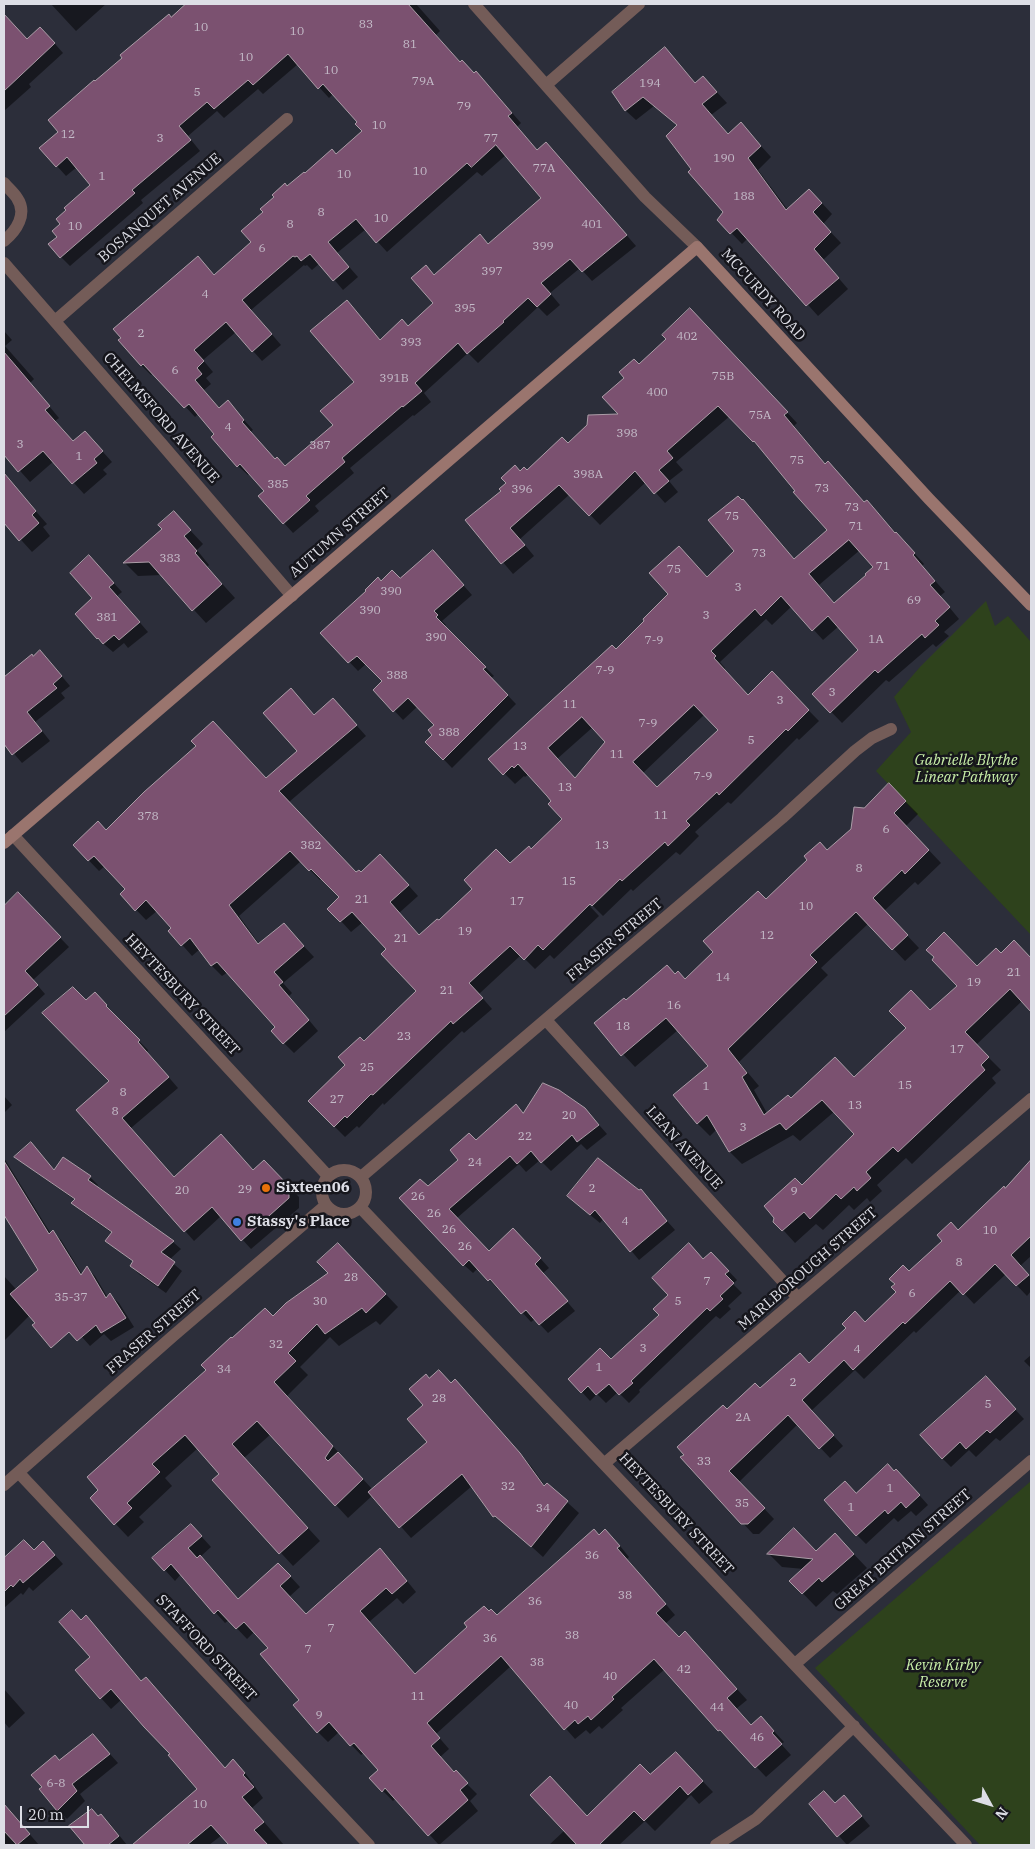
<!DOCTYPE html>
<html>
<head>
<meta charset="utf-8">
<style>
	body { margin:0 }
	#map { position:relative; width:1035px; height:1849px; overflow:hidden; background:#2c2e3a; font-family:"IBM Plex Serif",serif }
	canvas { display:block }
	.frame { position:absolute; inset:0; border:5px solid #dddee6; pointer-events:none }
	.north { position:absolute; left:965px; top:1779px; width:50px; height:50px; -webkit-text-stroke:4px #16161c; paint-order:stroke; rotate:129deg; font-size:14px; font-weight:700; line-height:20px; text-align:center; color:#dddee6 }
	.north::after { content:''; display:block; margin:auto; width:18px; height:22px; background:#dddee6; clip-path:polygon(50% 0,100% 100%,50% 72%,0 100%) }
	.scale { position:absolute; left:20px; top:1806px; width:69px; height:22px; box-sizing:border-box; border:2px solid #dddee6; border-top:0; padding-left:6px; font-size:15px; line-height:18px; white-space:nowrap; color:#dddee6; -webkit-text-stroke:4px #16161c; paint-order:stroke }
</style>
</head>
<body>
<div id="map">
<canvas width="1035" height="1849"></canvas>
<div class="frame"></div>
<div class="north">N</div>
<div class="scale">20 m</div>
</div>
<script>
const context = document.querySelector('canvas').getContext('2d');
context.lineJoin = 'round';
function paint(path, color) {
  context.fillStyle = color;
  context.fill(path, 'evenodd');
}
function stroke(path, color, width, dash) {
  context.strokeStyle = color;
  context.lineWidth = width;
  context.lineCap = dash ? 'butt' : 'round';
  context.setLineDash(dash || []);
  context.stroke(path);
}
function label(font, color, halo, rows, align = 'center') {
  context.font = font + ' "IBM Plex Serif",serif';
  context.lineWidth = 5;
  context.setLineDash([]);
  context.textBaseline = 'middle';
  context.strokeStyle = halo;
  context.fillStyle = color;
  for (const [text, x, y, turn = 0] of rows) {
    context.save();
    context.translate(x, y);
    context.rotate((+turn || 0) * Math.PI / 180);
    context.textAlign = isNaN(turn) ? turn : align;
    if (halo) context.strokeText(text, 0, 0);
    context.fillText(text, 0, 0);
    context.restore();
  }
}
paint(new Path2D(`
	M986,601L995,626L1008,616L1031,642V935L876,771L911,732L894,697L920,667Z
	M1031,1481V1845H980L815,1668Z`), '#2e421c');
paint(new Path2D(`
	M51,4H106L76,31Z
	M188,4H416L440,31L436,35L461,63L486,83L521,123L517,127L538,151L556,154L636,246L592,281L580,268L550,293L560,305L547,316L538,307L478,363L468,353L424,393L431,402L414,416L413,415L350,468L354,473L315,506L319,511L293,533L284,523L266,491L250,473L248,475L238,466L216,434L198,414L195,417L154,373L151,375L142,366L120,340L215,276L253,243L265,213L288,187L336,156L364,132L359,122L333,94L329,98L298,64L263,94L258,89L224,118L217,111L188,136L200,151L141,200L143,203L70,266L61,257L59,237L62,224L92,185L77,167L66,176L57,166L60,132L95,83ZM506,155L542,199L489,245L435,276V303L408,327L381,341L356,312V382L335,425L285,467L276,460L250,432L253,430L228,402L220,409L204,390L211,384L206,378L213,372L203,360L236,332L262,361L281,345L251,310L304,265L305,266L307,265L312,270L320,263L343,290L358,277L337,253L366,229L387,252L477,172L482,176Z
	M5,17L27,41L49,37L63,53L29,84L31,87L4,111Z
	M664,48L696,84L713,88L727,103L711,115L729,136L741,124L771,157L758,170L788,210L820,201L832,214L823,224L841,243L823,260L848,289L818,316L748,238L742,244L719,220L725,212L692,170L678,126L654,106L636,120L625,110Z
	M701,320L797,423L794,426L826,465L828,463L865,503L867,501L877,512L924,564L922,566L945,592L940,596L959,619L944,632L949,636L936,647L933,644L889,682L886,680L842,723L814,694L860,650L839,626L823,640L792,606L772,625L766,619L720,662L725,668L724,670L748,696L772,673L819,721L799,740L797,738L731,804L728,802L695,832L699,836L680,855L676,852L633,891L631,889L603,916L586,899L585,901L599,916L554,959L550,955L535,969L521,955L479,994L492,1009L464,1033L462,1031L384,1105L383,1103L359,1128L357,1126L345,1137L310,1102L347,1065L364,1042L418,991L388,949L363,922L351,932L341,921V897L322,878L320,880L301,861L239,916L260,945L284,925L314,957L283,983L292,993L289,996L318,1031L294,1053L284,1043L277,1027L228,972L222,976L212,966L200,949L192,956L170,931L172,928L157,911L146,920L121,894L127,889L105,866L99,871L74,845L107,831L266,779L298,751L314,716L333,699L366,736L289,802L357,874L391,866L418,896L399,913L420,936L510,865L531,851L564,819L553,801L529,774L525,777L524,776L515,784L490,759L616,651L708,579L794,560L829,530L764,452L730,416L676,462L683,470L669,481L678,492L665,503L646,482L600,525L570,494L520,539L534,556L513,574L467,520L502,491L520,472H527L568,445L620,415L640,366ZM860,550L875,567L835,604L819,585ZM705,714L720,730L658,789L643,773ZM593,727L607,742L576,780L557,759Z
	M4,331L12,340L5,346L34,379L30,383L59,418L55,421L74,442L95,443L112,462L103,470L107,474L84,494L54,461L30,482L4,453V437L6,434L4,431V423L7,420L4,416Z
	M4,475L47,524L43,527L50,536L32,552L4,521Z
	M174,513L203,544L197,550L209,565L207,567L235,598L206,623L162,575L138,576L125,563L163,529Z
	M442,561L472,595L442,621L446,625L444,626L494,676L491,678L516,704L452,768L427,742L434,735L435,725L418,706L403,720L375,690L384,681L366,664L358,671L322,633L381,582L400,580Z
	M98,566L122,592L117,596L148,632L128,648L124,643L113,652L98,639L77,614L94,598Z
	M32,656L49,661L70,686L61,693L65,698L35,722L50,741L22,763L4,742L11,735L4,725V679Z
	M901,797L918,814L906,826L941,863L918,885L915,882L884,911L919,948L905,961L869,923L821,968L828,975L739,1062L759,1086L754,1090L767,1113L791,1099L854,1078L931,1011L977,967L1001,955L1014,942L1031,959V1010L1022,1001L976,1045L1001,1070L992,1078L996,1083L912,1164L906,1158L877,1185L882,1191L870,1202L867,1198L854,1210L849,1205L823,1230L816,1224L795,1243L775,1221L802,1187L856,1134L835,1111L800,1141L793,1135L742,1164L730,1152L717,1129L710,1136L698,1124L710,1066L678,1030L635,1067L595,1024L626,1002L678,972L686,980L766,900L852,829L864,809Z
	M18,894L69,947L33,980L45,994L4,1032V908Z
	M86,1002L105,1004L116,1016L115,1017L148,1050L147,1052L178,1088L131,1128L174,1178L254,1171L264,1162L299,1197V1208L251,1249L221,1216L194,1241L78,1110L110,1081Z
	M4,1096L12,1105L4,1113Z
	M585,1109L607,1134L587,1150L581,1144L551,1171L540,1160L526,1172L519,1164L457,1218L489,1252L522,1238L549,1268L543,1273L575,1311L548,1333L535,1319L531,1322L499,1287L498,1289L478,1268L473,1273L464,1265L428,1188L460,1160L477,1142L524,1114Z
	M39,1152L55,1171L90,1177L98,1185L96,1188L173,1242L181,1249L169,1260L182,1271L166,1293L139,1274L131,1266L134,1262L107,1240L112,1233L81,1211L73,1203L75,1200L24,1164L16,1157Z
	M4,1158L51,1234L53,1232L61,1240L82,1274L87,1268L95,1276L108,1298L110,1295L119,1303L134,1327L111,1341L104,1334L90,1346L82,1337L5,1214L16,1207L4,1192Z
	M1030,1163L1031,1165V1256L1020,1266L1031,1278V1291L1027,1296L1006,1274L974,1304L961,1290L916,1333L914,1331L864,1379L855,1370L811,1411L843,1446L830,1458L798,1424L739,1482L774,1519L759,1534H753L682,1457L727,1411L760,1390L809,1365L865,1323L898,1292L909,1273L1005,1189Z
	M641,1191L675,1230L639,1260L604,1218L600,1223L578,1205Z
	M351,1258L398,1307L380,1325L376,1321L339,1346L330,1337L300,1367L308,1375L287,1396L373,1490L428,1442L424,1405L429,1379L451,1384L466,1392L531,1466L545,1486L547,1484L579,1513L543,1557L493,1512L495,1518L494,1516L472,1486L411,1538L373,1495L348,1518L271,1434L244,1458L320,1541L293,1566L214,1480L221,1474L198,1448L165,1478L172,1486L139,1517L144,1522L128,1537L91,1498L208,1370L232,1340L273,1318Z
	M704,1260L720,1262L737,1280L733,1284L742,1293L728,1306L731,1309L720,1319L716,1316L639,1390L640,1392L629,1403L618,1392L606,1403L597,1394L590,1401L582,1392L611,1360L661,1315Z
	M4,1276L35,1310L4,1341Z
	M1031,1355V1368L1024,1361Z
	M994,1387L1024,1419L1000,1441L996,1438L976,1457L969,1450L951,1467L942,1458Z
	M894,1472L905,1479L928,1505L916,1516L911,1511L898,1522L894,1518L866,1544L857,1535V1494Z
	M201,1536L211,1547L200,1557L239,1600L289,1575L300,1587L289,1597L306,1615L390,1560L416,1592L403,1604L397,1598L369,1622L416,1675L496,1616L600,1536L616,1541L629,1557L627,1559L675,1615L665,1624L679,1638L695,1643L747,1700L736,1709L752,1726L771,1728L784,1742L781,1744L791,1755L766,1777L731,1740L730,1741L719,1730L665,1669L621,1708L623,1710L602,1729L599,1726L590,1734L586,1730L575,1739L511,1666L436,1734L449,1749L440,1757L477,1794L470,1801L478,1811L439,1845L396,1798L393,1801L383,1791L380,1770L364,1753L361,1755L339,1732L328,1742L318,1732L269,1648L254,1632L247,1639L229,1620L225,1623L181,1574L175,1581L154,1558Z
	M24,1541L34,1551L52,1552L63,1564L33,1591L29,1587L23,1595L21,1593L4,1608V1559Z
	M848,1548L867,1568L837,1594L833,1591L816,1607L791,1581L804,1569L782,1567L769,1554L816,1553Z
	M86,1617L142,1682L226,1769L243,1770L263,1798L252,1808L284,1845H231L222,1835L209,1845H148L142,1838L199,1789L172,1754L122,1699L111,1709L101,1698L82,1621Z
	M4,1689L25,1713L9,1728L4,1722Z
	M101,1744L118,1763L80,1794L85,1801L67,1819L58,1810L59,1761Z
	M686,1764L713,1792L699,1804L691,1795L655,1831L645,1821L619,1845H549L565,1830L650,1776Z
	M811,1804L853,1806L870,1826L847,1845Z
	M4,1806L13,1815L39,1845H4Z
	M101,1815L110,1824L127,1845H86L70,1826Z`), '#0007');
const building = new Path2D(`
	M186,4H408L460,62L462,60L474,73L476,71L512,113L508,116L537,150L546,142L627,235L582,272L570,259L541,283L551,294L537,307L528,298L503,321L504,322L467,354L458,343L415,383L422,391L403,407L402,406L342,458L345,462L306,496L310,500L283,524L258,496L264,491L240,464L237,467L211,437L214,434L189,404L184,408L143,364L141,366L118,340L121,338L113,329L198,256L214,275L251,242L241,231L263,212L260,209L274,197L272,195L285,183L287,186L304,172L305,173L332,149L336,154L362,131L355,124L357,122L323,84L318,89L288,54L253,85L248,80L214,109L207,102L179,126L191,140L132,190L135,193L60,258L48,244L57,237L52,231L60,224L56,219L66,210L64,208L90,185L67,157L56,167L39,148L58,132L48,120L94,80L95,81L122,58L120,55L169,14L171,17ZM496,145L541,198L488,244L480,234L434,275L426,265L411,278L433,303L408,326L402,319L380,340L347,300L310,331L354,382L320,411L333,425L285,466L277,457L275,459L242,422L244,420L228,400L219,408L195,380L202,374L197,368L204,361L194,350L226,322L252,352L272,334L242,300L293,256L295,257L297,256L301,261L310,254L333,281L349,267L328,242L356,219L376,243L467,163L471,167Z
	M4,14L27,39L40,27L55,43L4,91Z
	M665,47L695,83L703,76L717,92L702,104L728,134L741,122L761,146L748,158L786,210L809,189L822,203L813,212L831,232L814,249L839,278L806,306L737,228L730,234L717,220L723,212L688,172L691,169L666,136L677,125L643,97L625,111L612,92Z
	M690,308L788,412L784,415L825,464L828,461L864,502L867,500L895,533L896,532L915,553L913,555L935,581L930,585L950,607L935,621L939,625L925,638L922,634L878,673L875,670L830,713L812,694L858,650L828,616L812,631L781,596L761,616L755,609L711,651L716,656L714,658L748,695L772,671L809,710L788,731L786,729L719,795L717,792L686,821L690,825L668,846L665,842L622,881L620,879L592,906L590,904L543,950L538,945L524,960L510,946L469,983L483,998L453,1024L451,1021L373,1095L371,1094L347,1118L345,1116L334,1127L308,1101L345,1065L338,1057L360,1037L364,1041L416,991L381,954L386,949L352,912L340,922L327,909L339,897L311,869L309,871L290,851L229,905L258,944L284,923L304,946L274,972L283,982L279,985L309,1020L283,1044L271,1031L275,1027L217,962L211,966L190,938L181,946L168,931L171,928L146,900L135,911L120,894L125,889L94,856L88,861L73,845L98,821L106,830L144,792L196,746L191,741L213,721L266,778L297,751L263,713L291,688L314,715L333,698L357,725L279,791L356,872L359,870L361,872L380,854L409,885L390,902L419,935L437,919L439,920L472,889L464,880L496,849L510,863L529,846L531,849L562,819L548,804L551,801L547,796L518,764L514,768L512,766L503,775L488,759L612,645L616,649L644,621L643,619L668,594L649,573L679,546L707,577L734,551L708,520L738,496L742,500L743,499L794,559L827,530L793,492L795,491L754,441L753,442L718,406L667,451L673,458L659,470L669,481L654,494L635,471L589,516L559,485L510,528L525,545L501,564L465,520L501,491L499,489L506,483L501,478L515,465L520,471L524,467L527,470L562,437L568,443L587,425L588,415L618,414L602,397L624,378L619,372L634,359L639,364L666,339L662,335ZM849,540L873,567L865,574L866,575L834,603L809,574ZM694,705L718,730L657,787L633,762ZM582,717L605,742L575,778L548,748Z
	M4,352L50,406L45,410L73,441L85,431L103,451L94,459L97,463L72,484L43,451L18,472L4,455Z
	M4,473L36,511L32,515L39,523L19,541L4,523Z
	M174,511L191,530L184,536L197,551L195,553L222,584L192,611L149,562L123,563L162,529L158,525Z
	M433,550L464,585L434,611L438,615L436,617L486,667L483,669L508,695L443,760L425,742L432,735L428,730L434,725L408,698L393,712L373,690L382,681L357,656L348,663L320,633L366,591L365,590L378,577L381,581L392,570L400,578Z
	M89,555L114,583L109,587L140,622L119,640L114,635L103,644L98,638L97,639L75,614L92,598L70,573Z
	M40,650L62,676L53,684L57,688L27,712L42,731L12,755L4,744V677L32,654L33,656Z
	M889,783L906,801L894,813L929,850L905,874L902,870L873,898L908,935L892,950L856,912L810,955L817,962L728,1049L747,1073L742,1077L764,1115L788,1095L791,1098L835,1057L854,1077L906,1028L889,1011L911,990L930,1010L957,986L932,960L934,957L926,950L944,932L977,966L996,948L1001,953L1014,940L1031,958V1012L1010,989L965,1032L989,1057L981,1065L985,1070L898,1152L893,1147L866,1172L871,1178L857,1191L854,1187L841,1199L836,1194L810,1219L804,1212L782,1231L773,1222L774,1218L764,1206L795,1178L802,1185L854,1134L822,1100L786,1130L780,1123L729,1152L707,1115L697,1124L673,1095L708,1066L666,1018L621,1056L594,1023L624,998L626,1000L667,965L675,974L678,971L685,979L713,952L703,941L758,891L766,899L807,860L804,856L820,842L827,850L851,829L854,807L864,808Z
	M18,892L61,937L25,971L38,985L4,1016V906Z
	M73,987L86,1000L95,992L107,1005L106,1006L140,1040L138,1042L169,1077L122,1118L174,1177L221,1134L253,1170L264,1160L289,1186V1198L241,1241L212,1207L184,1232L76,1110L109,1081L42,1013Z
	M543,1083L559,1090L585,1108L599,1125L577,1142L572,1135L541,1163L531,1151L517,1164L510,1156L449,1209L489,1251L513,1228L541,1258L535,1264L568,1301L539,1325L526,1310L521,1314L490,1279L488,1281L469,1260L463,1266L399,1198L420,1179L428,1186L458,1160L450,1150L469,1133L476,1140L516,1104L523,1113Z
	M31,1142L54,1170L63,1157L91,1176L88,1180L174,1241L161,1252L175,1262L158,1286L130,1266L133,1261L105,1241L112,1232L71,1203L75,1199L14,1157Z
	M598,1158L639,1190L641,1189L667,1221L630,1252L595,1210L590,1215L567,1196Z
	M1031,1160V1236L1011,1255L1029,1275L1016,1286L995,1264L963,1295L950,1281L905,1324L903,1322L853,1370L844,1360L802,1400L834,1435L819,1449L788,1415L729,1471L765,1508L748,1524H741L680,1457L684,1455L677,1447L723,1405L727,1409L755,1383L760,1388L800,1353L809,1363L846,1328L842,1324L855,1311L865,1322L896,1292L891,1287L895,1284L889,1279L903,1265L909,1271L942,1241L937,1235L951,1222L958,1230L1004,1186L1005,1188Z
	M4,1161L49,1234L53,1230L81,1275L87,1266L106,1298L110,1293L126,1318L101,1333L96,1325L77,1341L69,1332L51,1348L32,1325L35,1323L10,1294L38,1270L4,1215Z
	M338,1243L386,1294L366,1313L362,1308L325,1334L317,1324L288,1353L296,1361L274,1382L333,1446L325,1458L328,1461L338,1452L363,1479L335,1506L257,1421L232,1444L308,1528L279,1554L212,1480L219,1474L185,1435L152,1464L160,1472L127,1503L132,1508L114,1525L90,1498L98,1490L87,1477L206,1370L201,1365L231,1337L232,1338L265,1308L273,1316L286,1303L328,1273L317,1262Z
	M689,1243L703,1259L711,1252L729,1271L725,1274L734,1283L720,1296L723,1299L710,1311L707,1308L631,1381L633,1383L619,1395L609,1384L596,1395L588,1386L581,1393L568,1379L600,1348L611,1359L659,1315L653,1309L668,1295L652,1278Z
	M439,1370L451,1383L455,1379L520,1453L544,1486L547,1483L568,1501L531,1547L495,1516L493,1517L462,1474L399,1528L368,1492L427,1442L407,1419L423,1405L409,1389L426,1374L429,1378Z
	M986,1376L1016,1409L990,1433L987,1430L966,1449L960,1442L942,1459L920,1435Z
	M888,1464L894,1471L896,1469L920,1495L906,1508L901,1502L888,1514L885,1510L856,1536L824,1500L845,1481L856,1493Z
	M191,1524L202,1536L188,1548L197,1558L200,1555L238,1599L278,1563L291,1576L280,1586L306,1614L380,1548L407,1581L392,1594L386,1588L360,1611L415,1674L467,1627L464,1623L484,1606L489,1611L491,1609L497,1615L594,1529L599,1535L605,1529L620,1546L617,1548L666,1604L656,1613L679,1637L685,1631L737,1689L727,1698L751,1725L761,1716L774,1731L772,1733L782,1744L755,1768L720,1730L718,1731L654,1659L612,1697L614,1699L591,1720L588,1716L578,1724L575,1720L564,1730L501,1656L427,1723L440,1738L431,1746L454,1772L456,1770L468,1783L460,1790L468,1800L428,1836L385,1788L382,1792L369,1778L378,1770L354,1743L350,1746L329,1722L317,1733L293,1705L299,1700L260,1654L268,1648L244,1622L236,1629L218,1610L214,1614L171,1564L164,1571L152,1558Z
	M794,1528L816,1551L835,1533L854,1554L822,1582L819,1578L802,1594L789,1581L813,1559L767,1554Z
	M24,1540L34,1550L43,1541L55,1555L23,1583L20,1579L13,1587L11,1585L4,1592V1558Z
	M72,1610L81,1620L86,1615L141,1681L146,1677L225,1768L233,1759L245,1773L243,1775L254,1787L242,1797L264,1822L254,1830L268,1845H229L211,1825L187,1845H132L197,1789L168,1755L170,1754L144,1727L111,1689L100,1699L75,1670L90,1657L59,1622Z
	M93,1734L110,1754L72,1784L77,1791L57,1811L39,1789L42,1787L31,1775L55,1755L59,1760Z
	M676,1752L703,1781L688,1795L680,1786L644,1821L634,1811L599,1845H577L530,1795L550,1776L587,1816L640,1764L650,1774Z
	M824,1791L835,1803L844,1795L862,1816L837,1837L809,1804Z
	M4,1804L30,1834L17,1845L4,1831Z
	M92,1809L98,1816L101,1814L119,1836L108,1845H85L69,1826Z`);
paint(building, '#7b5170');
stroke(building, '#ab9da7', 1);
stroke(new Path2D(`
	M474,4L645,197L697,247
	M546,85L639,4
	M4,183C8,188 14,193 17,198C28,214 16,231 4,241
	M4,263L160,442L292,596
	M55,321L287,119
	M13,835L328,1176
	M546,1020L798,1298
	M322 1192a22 22 0 1 1 44 0a22 22 0 1 1-44 0Z
	M361,1177L782,818L855,751L872,738L891,729
	M360,1207L966,1845
	M605,1463L1031,1099
	M19,1473L369,1845
	M4,1485L173,1336L326,1205
	M795,1664L1031,1461
	M716,1845L756,1819L854,1726`), '#745c58', 12);
stroke(new Path2D(`
	M4,843L697,247L929,499L1031,605`), '#9a756e', 12);
for (const [x, y, r, color] of [
	[266,1188,5,"#e8710a"],
	[237,1222,5,"#3f7fe0"]
]) {
  const dot = new Path2D();
  dot.arc(x, y, r, 0, 2 * Math.PI);
  context.fillStyle = color;
  context.fill(dot);
  stroke(dot, '#16161c', 2);
}
label('12px', '#c4bbc8', null, [
	["83",366,25],
	["10",201,28],
	["10",297,32],
	["81",410,45],
	["10",246,58],
	["10",331,71],
	["79A",423,82],
	["194",650,84],
	["5",197,93],
	["79",464,107],
	["10",379,126],
	["12",68,135],
	["3",160,139],
	["77",491,139],
	["190",724,159],
	["77A",544,169],
	["10",420,172],
	["10",344,175],
	["1",102,177],
	["188",744,197],
	["8",321,213],
	["10",381,219],
	["8",290,225],
	["401",592,225],
	["10",75,227],
	["399",543,247],
	["6",262,249],
	["397",492,272],
	["4",205,295],
	["395",465,309],
	["2",141,334],
	["402",687,337],
	["393",411,343],
	["6",175,371],
	["75B",723,377],
	["391B",394,379],
	["400",657,393],
	["75A",760,416],
	["4",228,428],
	["398",627,434],
	["3",20,445],
	["387",320,446],
	["1",79,457],
	["75",797,461],
	["398A",588,475],
	["385",278,485],
	["73",822,489],
	["396",522,490],
	["73",852,508],
	["75",732,517],
	["71",856,527],
	["73",759,554],
	["383",170,559],
	["71",883,567],
	["75",674,570],
	["3",738,588],
	["390",391,592],
	["69",914,601],
	["390",370,611],
	["3",706,616],
	["381",107,618],
	["390",436,638],
	["1A",876,640],
	["7-9",654,641],
	["7-9",605,671],
	["388",397,676],
	["3",832,693],
	["3",780,701],
	["11",570,705],
	["7-9",648,724],
	["388",449,733],
	["5",751,741],
	["13",520,747],
	["11",617,755],
	["7-9",703,777],
	["13",565,788],
	["11",661,816],
	["378",148,817],
	["6",886,830],
	["382",311,846],
	["13",602,846],
	["8",859,869],
	["15",569,882],
	["21",362,900],
	["17",517,902],
	["10",806,907],
	["19",465,932],
	["12",767,936],
	["21",401,939],
	["21",1014,973],
	["14",723,978],
	["19",974,983],
	["21",447,991],
	["16",674,1006],
	["18",623,1027],
	["23",404,1037],
	["17",957,1050],
	["25",367,1068],
	["15",905,1086],
	["1",706,1087],
	["8",123,1093],
	["27",337,1100],
	["13",855,1106],
	["8",115,1112],
	["20",569,1116],
	["3",743,1128],
	["22",525,1137],
	["24",475,1163],
	["2",592,1189],
	["29",245,1190],
	["20",182,1191],
	["9",794,1192],
	["26",418,1197],
	["26",434,1214],
	["4",625,1222],
	["26",449,1230],
	["10",990,1231],
	["26",465,1247],
	["8",959,1263],
	["28",351,1278],
	["7",707,1282],
	["6",912,1294],
	["35-37",71,1298],
	["30",320,1302],
	["5",678,1302],
	["32",276,1345],
	["3",643,1349],
	["4",857,1350],
	["1",599,1368],
	["34",224,1370],
	["2",793,1383],
	["28",439,1399],
	["5",988,1405],
	["2A",743,1418],
	["33",704,1462],
	["32",508,1487],
	["1",890,1489],
	["35",742,1504],
	["1",851,1508],
	["34",543,1509],
	["36",592,1556],
	["38",625,1596],
	["36",535,1602],
	["7",331,1629],
	["38",572,1636],
	["36",490,1639],
	["7",308,1650],
	["38",537,1663],
	["42",684,1670],
	["40",610,1677],
	["11",418,1697],
	["40",571,1706],
	["44",717,1708],
	["9",319,1716],
	["46",757,1738],
	["6-8",56,1784],
	["10",200,1805]
]);
label('15px', '#dddee6', '#16161c', [
	["BOSANQUET AVENUE",160,208,-41],
	["MCCURDY ROAD",763,295,48],
	["CHELMSFORD AVENUE",161,418,49],
	["AUTUMN STREET",340,533,-41],
	["FRASER STREET",615,940,-40],
	["HEYTESBURY STREET",182,995,47],
	["LEAN AVENUE",684,1148,48],
	["MARLBOROUGH STREET",808,1269,-41],
	["FRASER STREET",154,1332,-41],
	["HEYTESBURY STREET",676,1514,47],
	["GREAT BRITAIN STREET",903,1550,-41],
	["STAFFORD STREET",206,1648,47]
]);
label('italic 15px', '#c8efa8', '#16161c', [
	["Gabrielle Blythe",966,761],
	["Linear Pathway",966,778],
	["Kevin Kirby",943,1666],
	["Reserve",943,1683]
]);
label('bold 15px', '#dddee6', '#16161c', [
	["Sixteen06",276,1188],
	["Stassy's Place",247,1222]
], 'left');
</script>
</body>
</html>
